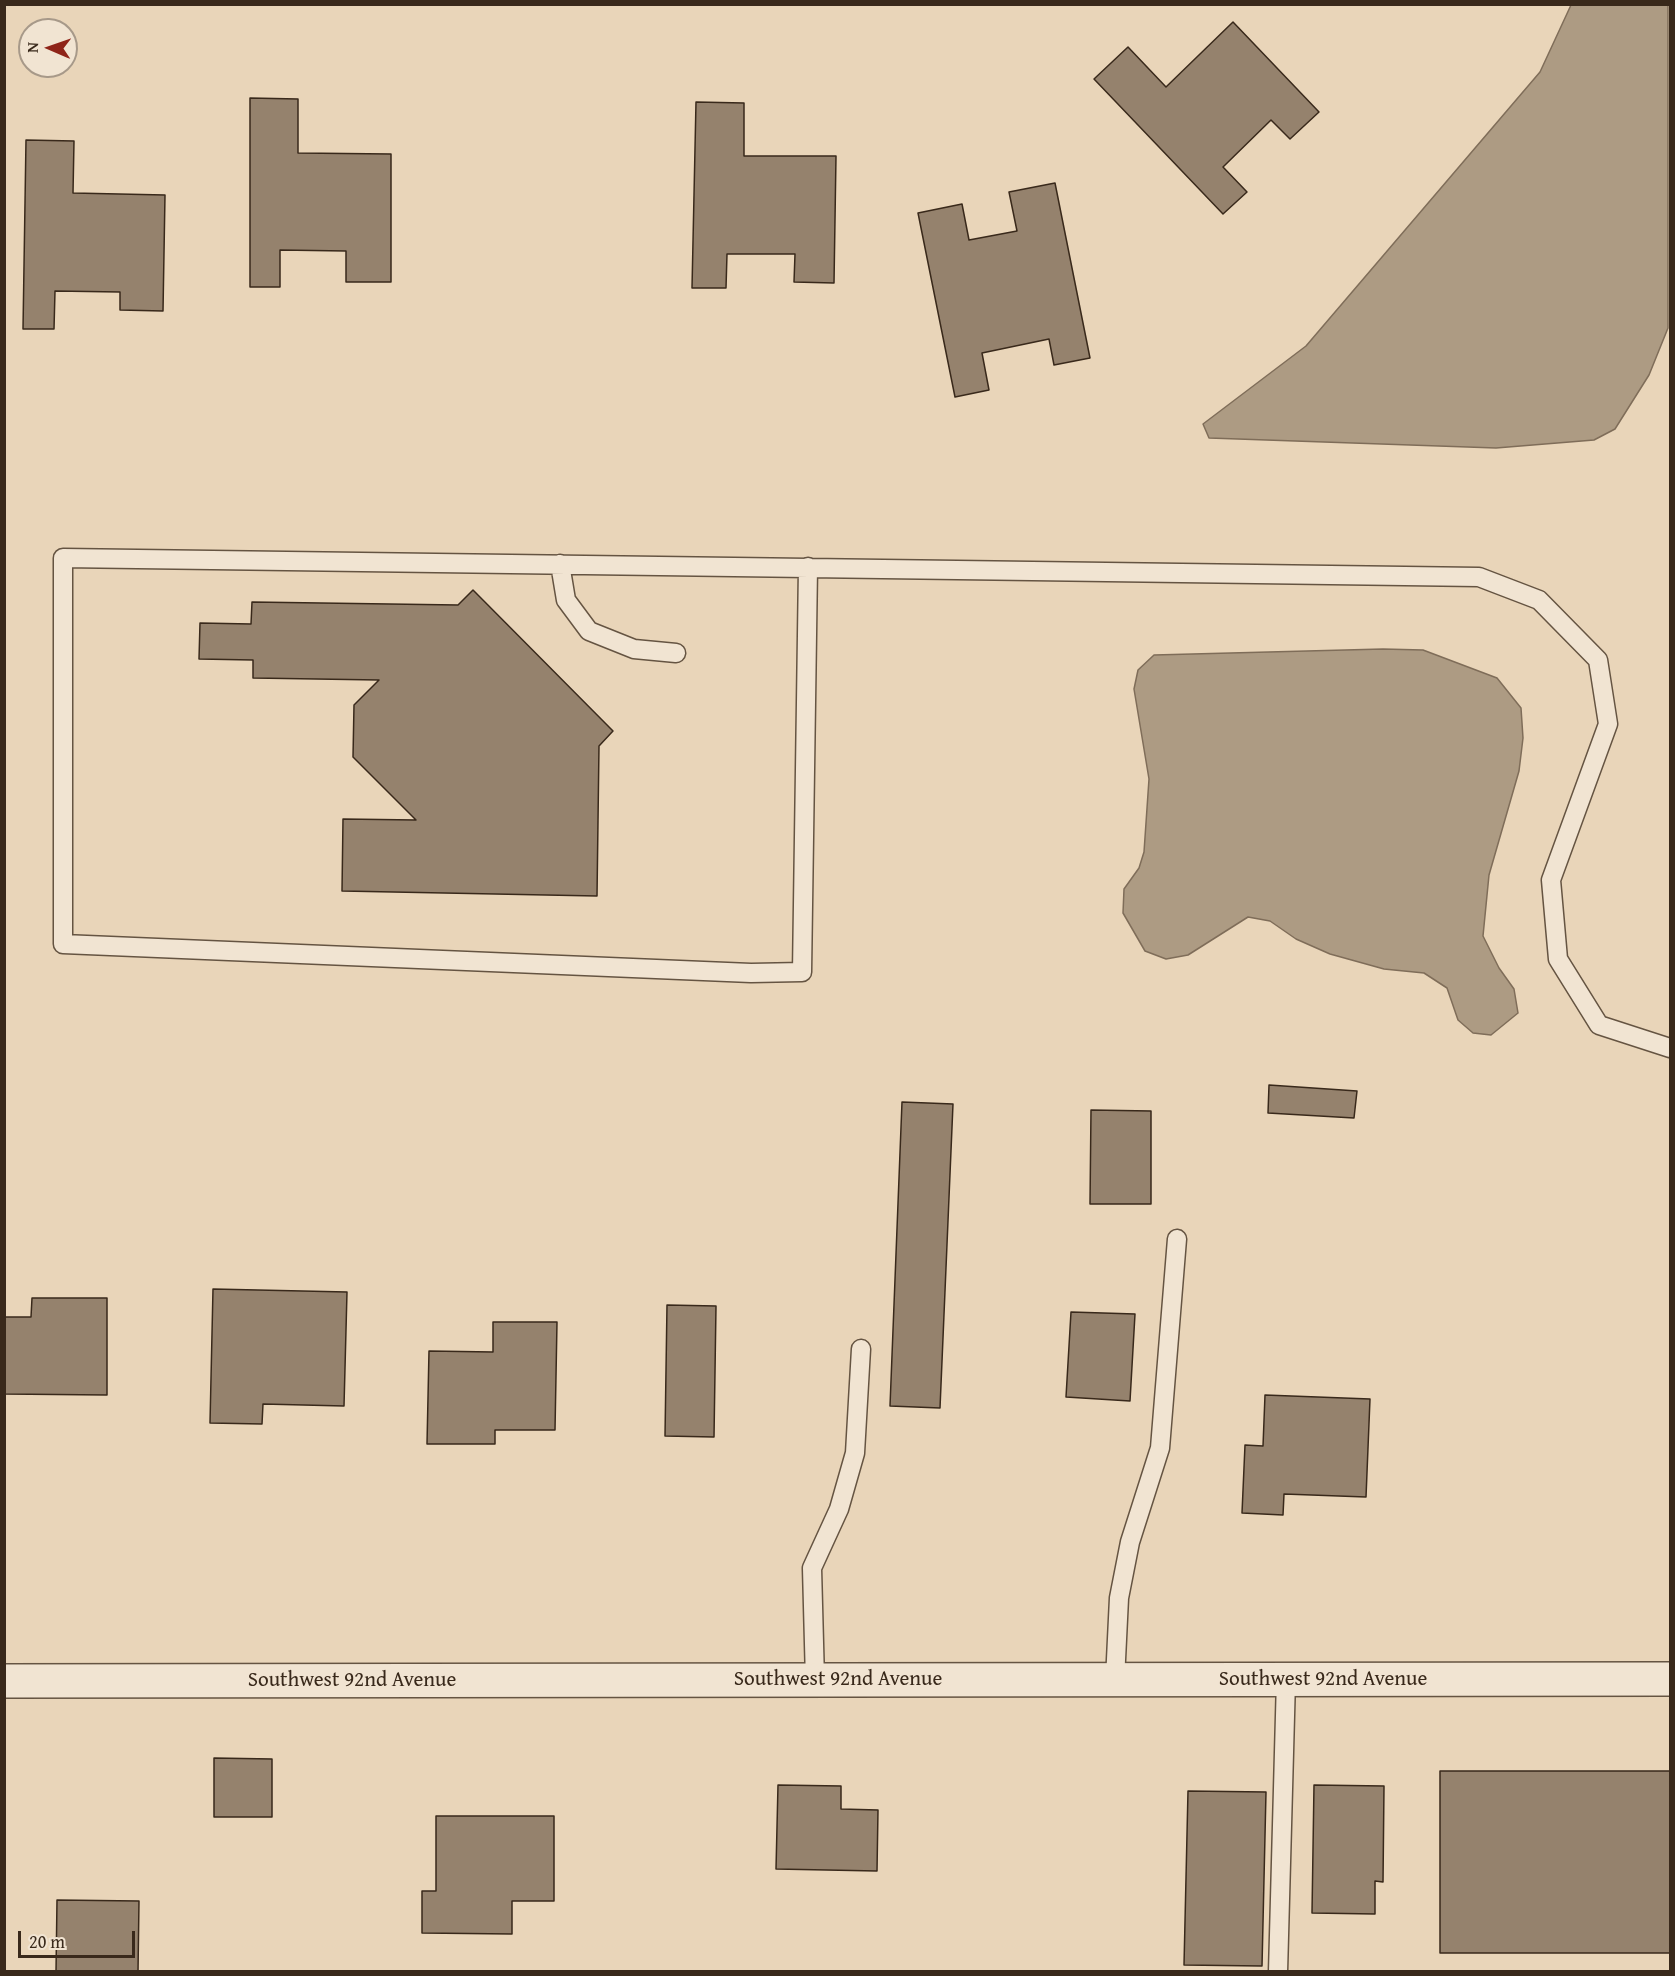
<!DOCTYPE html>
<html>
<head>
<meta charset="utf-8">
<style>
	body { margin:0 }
	#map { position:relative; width:1675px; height:1976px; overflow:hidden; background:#e9d5b9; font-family:"Gentium Book Plus",serif }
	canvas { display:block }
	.frame { position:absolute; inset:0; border:6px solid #39291b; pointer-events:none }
	.north { position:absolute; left:18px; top:18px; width:60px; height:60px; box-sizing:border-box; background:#f1e4d2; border:2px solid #a79989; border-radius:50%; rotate:272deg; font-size:16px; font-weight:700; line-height:24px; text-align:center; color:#39291b }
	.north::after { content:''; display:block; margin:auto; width:21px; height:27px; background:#8f2418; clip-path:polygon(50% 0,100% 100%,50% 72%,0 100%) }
	.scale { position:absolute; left:18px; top:1931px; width:117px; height:27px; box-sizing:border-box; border:3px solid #39291b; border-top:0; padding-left:8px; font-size:18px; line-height:21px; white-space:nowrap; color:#39291b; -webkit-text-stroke:4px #f1e4d2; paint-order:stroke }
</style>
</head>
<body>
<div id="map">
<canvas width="1675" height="1976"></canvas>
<div class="frame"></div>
<div class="north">N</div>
<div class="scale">20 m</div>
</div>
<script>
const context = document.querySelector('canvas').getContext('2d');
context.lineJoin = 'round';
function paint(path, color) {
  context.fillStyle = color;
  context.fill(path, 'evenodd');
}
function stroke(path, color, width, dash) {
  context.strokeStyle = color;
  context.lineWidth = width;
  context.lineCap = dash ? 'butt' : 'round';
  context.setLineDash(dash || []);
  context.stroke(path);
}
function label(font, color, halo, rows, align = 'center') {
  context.font = font + ' "Gentium Book Plus",serif';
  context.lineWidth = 6;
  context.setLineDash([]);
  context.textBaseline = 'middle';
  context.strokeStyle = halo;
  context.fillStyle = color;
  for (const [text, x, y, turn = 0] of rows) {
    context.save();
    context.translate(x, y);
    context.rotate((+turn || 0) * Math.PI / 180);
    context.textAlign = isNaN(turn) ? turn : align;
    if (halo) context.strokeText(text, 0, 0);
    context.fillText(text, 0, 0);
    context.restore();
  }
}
const water = new Path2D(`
	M1571,5H1668V328L1649,375L1615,429L1594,440L1496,448L1209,438L1203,424L1306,346L1540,72Z
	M1383,649L1423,650L1497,678L1521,708L1523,738L1519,771L1489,875L1483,936L1499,968L1514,989L1518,1013L1491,1035L1473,1033L1458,1020L1447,988L1424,973L1384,969L1330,954L1296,939L1270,921L1248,917L1188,955L1166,959L1145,951L1123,913L1124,889L1139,868L1144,852L1149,779L1134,689L1138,670L1154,655Z`);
paint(water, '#ad9b83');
stroke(water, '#7f6d59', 1.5);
const building = new Path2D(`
	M1233,22L1319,112L1290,139L1271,120L1223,167L1247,192L1223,214L1094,79L1128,47L1166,87Z
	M250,98L298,99V153L391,154V282H346V251L280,250V287H250Z
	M696,102L744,103V156H836L834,283L794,282L795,254H727L726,288H692Z
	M26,140L74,141L73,193L165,195L163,311L120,310V292L55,291L54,329H23Z
	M1055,183L1090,358L1054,365L1049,339L982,353L989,390L955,397L918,213L962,204L969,240L1017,231L1009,192Z
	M473,590L613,731L599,746L597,896L342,891L343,819L416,820L353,757L354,705L379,680L253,678V660L199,659L200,623L251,624L252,602L458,605Z
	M1269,1085L1357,1091L1354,1118L1268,1113Z
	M902,1102L953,1104L940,1408L890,1406Z
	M1091,1110L1151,1111V1204H1090Z
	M213,1289L347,1292L344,1406L263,1404L262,1424L210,1423Z
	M32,1298H107V1395L4,1394V1317H31Z
	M667,1305L716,1306L714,1437L665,1436Z
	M1071,1312L1135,1314L1130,1401L1066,1397Z
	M493,1322H557L555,1430H495V1444H427L429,1351L493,1352Z
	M1265,1395L1370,1399L1366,1497L1284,1494L1283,1515L1242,1513L1245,1445L1263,1446Z
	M214,1758L272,1759V1817H214Z
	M1440,1771H1670V1953H1440Z
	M778,1785L841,1786V1809L878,1810L877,1871L776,1869Z
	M1314,1785L1384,1786L1383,1882L1375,1881V1914L1312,1913Z
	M1188,1791L1266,1792L1262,1966L1184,1965Z
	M436,1816H554V1901H512V1934L422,1933V1891H436Z
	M57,1900L139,1901L138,1972H56Z`);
paint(building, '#95826d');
stroke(building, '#39291b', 1.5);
const lane = new Path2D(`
	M560,564L566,600L589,631L634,649L676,653
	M808,567L802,972L751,973L63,944V558L1479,577L1539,600L1598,660L1608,724L1551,880L1558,959L1599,1025L1670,1048
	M1115,1680L1119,1598L1130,1542L1160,1448L1177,1239
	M815,1681L812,1568L839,1509L855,1453L861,1349
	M1278,1972L1286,1679`);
const street = new Path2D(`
	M4,1681L1670,1679`);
stroke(lane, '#655442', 21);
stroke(street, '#655442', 36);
stroke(lane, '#f1e4d2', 18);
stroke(street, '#f1e4d2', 33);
label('21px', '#39291b', '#f1e4d2', [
	["Southwest 92nd Avenue",838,1680],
	["Southwest 92nd Avenue",1323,1680],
	["Southwest 92nd Avenue",352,1681]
]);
</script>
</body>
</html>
